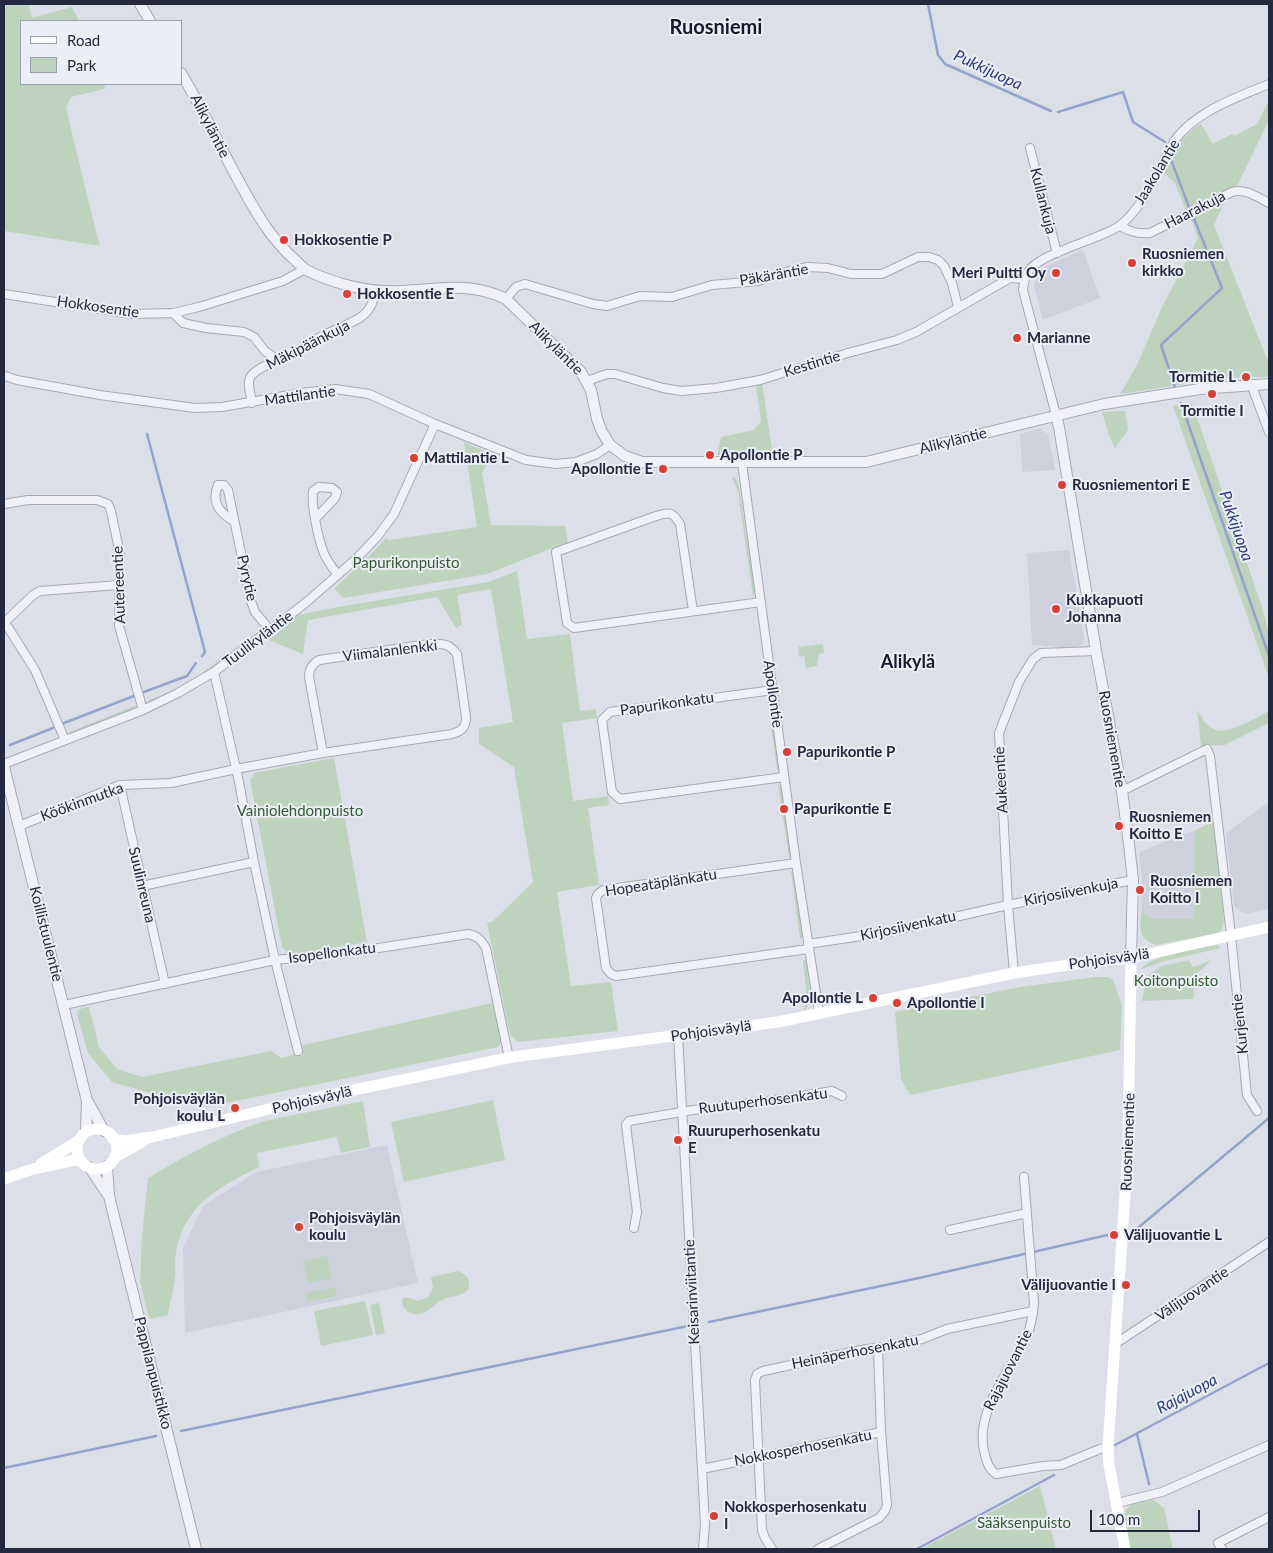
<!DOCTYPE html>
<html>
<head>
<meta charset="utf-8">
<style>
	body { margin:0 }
	#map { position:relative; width:1273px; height:1553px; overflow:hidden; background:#dddfe8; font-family:Lato,sans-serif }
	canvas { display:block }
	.frame { position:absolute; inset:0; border:5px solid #252940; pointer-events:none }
	.legend { position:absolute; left:20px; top:20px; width:162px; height:65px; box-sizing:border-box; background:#eceef6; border:1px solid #9c9fad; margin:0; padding:6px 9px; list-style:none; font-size:15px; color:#252940 }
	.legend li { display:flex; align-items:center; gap:10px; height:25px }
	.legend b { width:25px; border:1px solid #9c9fad }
	.scale { position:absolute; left:1090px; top:1510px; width:110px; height:22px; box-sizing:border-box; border:2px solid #252940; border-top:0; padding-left:6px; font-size:15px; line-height:18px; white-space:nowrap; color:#252940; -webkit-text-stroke:4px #eceef6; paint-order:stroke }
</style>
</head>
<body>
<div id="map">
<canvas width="1273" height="1553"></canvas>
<div class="frame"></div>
<ul class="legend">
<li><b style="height:6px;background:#fff"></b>Road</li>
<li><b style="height:14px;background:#bed3bd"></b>Park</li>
</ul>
<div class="scale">100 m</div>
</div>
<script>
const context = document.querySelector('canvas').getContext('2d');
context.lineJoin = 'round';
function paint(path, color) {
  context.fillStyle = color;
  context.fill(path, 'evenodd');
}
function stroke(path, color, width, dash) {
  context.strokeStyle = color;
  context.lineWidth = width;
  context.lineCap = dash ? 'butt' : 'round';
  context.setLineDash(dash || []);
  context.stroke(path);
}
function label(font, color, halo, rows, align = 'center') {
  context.font = font + ' Lato,sans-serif';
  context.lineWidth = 4;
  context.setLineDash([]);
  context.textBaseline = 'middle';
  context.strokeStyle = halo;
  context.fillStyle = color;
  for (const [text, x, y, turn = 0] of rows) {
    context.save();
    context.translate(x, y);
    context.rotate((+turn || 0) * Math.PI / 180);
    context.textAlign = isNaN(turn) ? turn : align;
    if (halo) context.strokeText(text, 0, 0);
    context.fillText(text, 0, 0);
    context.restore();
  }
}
paint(new Path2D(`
	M1083,250L1100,298L1043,320L1034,286L1037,274L1046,266Z
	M1037,429H1041L1048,434L1055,470L1022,472L1020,434Z
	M1069,550L1084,638L1083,642L1080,646L1076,648L1032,645L1027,553Z
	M1269,802V909L1245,914L1234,906L1226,833Z
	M1195,830L1194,919H1156L1141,912L1142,880L1139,852Z
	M387,1145L418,1283L185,1333L183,1248L203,1206L256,1172Z`), '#ced1dd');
paint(new Path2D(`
	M4,4H28L32,18L72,7L79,21H21V84H107L104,89L71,97L66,108L96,232L100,246L4,231Z
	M1269,100V120L1238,184L1186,210L1175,183L1164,173C1174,154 1181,135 1201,124L1213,144L1232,134L1234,136L1257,124Z
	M1226,198L1214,225L1267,359L1269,358V377H1244L1184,384L1120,394L1137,365L1162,307L1198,238L1190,216Z
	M762,384L773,455H717L721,437L754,430L761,421L756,386Z
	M1192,403L1262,607L1269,634V678L1173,406Z
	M1125,411L1128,430L1115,448L1109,435L1102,412Z
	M464,442L492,455L482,473L491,525L565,526L568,542L487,574L343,598L335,590V588L368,557L386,538L389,540L477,527Z
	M732,477H735L739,487L755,591L753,597L738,491Z
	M517,571L527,639L570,634L580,711L596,709L597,718L562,723L573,801L608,796L609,805L588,808L599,885L557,892L571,986L611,982L618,1031L518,1042L510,1035L487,923L492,922L533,882L514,767L479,744V728L513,722L491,589L457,595L462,625L456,628L437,597L308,620L303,654L266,639L298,615L338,607L488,582Z
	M260,630L258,635L197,680L152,702L148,700L171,692L198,676Z
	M823,644L824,653L819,654L817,666L806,668L804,656L799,657L798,647Z
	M767,698L769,700L779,765L777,770Z
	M137,705L133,709L72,733L69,732Z
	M1197,710C1202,718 1207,727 1216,730C1230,734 1257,717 1269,711V723L1225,745L1201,746Z
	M334,758L367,942L290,955L282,947L250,780L254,773Z
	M778,784L781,786L791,853L789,857Z
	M1211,817L1214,818L1224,922L1222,930L1217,933L1157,945C1138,940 1140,929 1141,912L1156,919H1194L1195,830L1211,823Z
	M792,871L794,874L803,937L800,938L791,872Z
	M1217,945L1221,948L1165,961L1141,969C1151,955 1199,949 1217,945Z
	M803,960H806L810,993L809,1004L804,1011L806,990Z
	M1189,960L1193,967L1212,960L1194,976V999L1142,1001L1147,976L1162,966Z
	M1095,977H1108L1113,980L1122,1005L1120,1050L910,1095L901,1079L895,1012L1020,987Z
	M492,1003L502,1039L498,1047L207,1107L139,1090L112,1082L88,1053L77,1014L79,1009L89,1007L99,1047L117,1069L142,1077L271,1051L281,1058L300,1053L299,1046Z
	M493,1100L505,1160L404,1182L391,1122Z
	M363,1101L370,1147L341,1153L337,1137L257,1153L259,1167C216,1189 183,1205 175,1258C175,1264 176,1271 175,1277C174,1290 170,1302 168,1315L149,1319L140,1281L142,1235L148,1178C185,1156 223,1135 264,1121Z
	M327,1256L332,1278L308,1283L303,1261Z
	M458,1271C463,1273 468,1276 469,1282C471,1297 451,1295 442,1300C432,1305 424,1319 411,1313C405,1311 403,1307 402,1301L403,1298L406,1297L418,1301L428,1297L433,1288L431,1277Z
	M335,1287L337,1296L307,1302L305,1293Z
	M365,1301L373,1335L321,1346L314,1311Z
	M379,1303L385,1333L376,1335L370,1305Z
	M1040,1486L1056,1549H921Z
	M1154,1500L1164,1508L1173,1549H1129C1129,1544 1129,1539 1128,1533C1126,1522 1119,1508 1135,1503C1141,1501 1148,1501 1154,1500Z`), '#bed3bd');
stroke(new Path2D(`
	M928,4L938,55L945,64L1051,111
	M1058,112L1123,92L1133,122L1165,142
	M1170,157L1189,207
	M1175,387L1161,345L1222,288L1193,216
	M1181,403L1269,656
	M147,434L205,652L202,656
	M144,692L187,676L196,663
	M64,723L134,696
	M10,745L53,728
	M1133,1232L1269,1118
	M709,1322L919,1278L1112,1234
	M181,1431L688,1326
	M1137,1434L1149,1484
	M1115,1445L1269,1363
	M4,1468L156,1436
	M917,1549L1054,1475`), '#94a3cc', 2.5);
const minor = new Path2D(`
	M1030,148L1057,253
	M1120,226C1130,232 1138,234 1150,233L1232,192C1245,188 1257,197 1269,203
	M4,294L132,314L173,313L199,307L283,281L305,269
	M506,299L516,287L525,284L593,304L607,306L640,296L672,297L712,285L758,281L793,270L808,267L828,268L851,274H882L918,257H929L938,260L944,266L952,283L958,307
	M173,313L183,323L206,328L244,332L254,337L265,351L278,360
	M5,376L17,380L100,395L195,408L222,407L301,393L335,389L369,394L435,424L526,460L556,464L576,462L597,454L610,445
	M587,381L607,374H615L663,388L681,391L716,388L760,380L848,353L897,340L916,332L1010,278L1025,279
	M1251,384L1269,432
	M252,403C251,395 246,383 251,376C259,366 282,359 293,354C305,349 314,339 326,334C347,323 373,320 375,291
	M1056,415L1023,290C1024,284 1024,277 1028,272C1039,253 1099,240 1119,226C1139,212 1153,181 1164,160C1168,153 1171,146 1175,140C1196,111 1238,97 1269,84
	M742,463L796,863L819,1013
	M4,504L28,500H97L108,504L111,511L120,554L119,626L143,710
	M316,518L335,498L337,492L332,488L319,487L313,491C311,505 318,537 323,551C326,560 332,567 338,575
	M234,521C219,513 211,502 218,485H224L228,490L251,601L255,612L270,630
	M693,611L680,524C672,511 669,512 656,516L556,552L567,623L574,628L761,602
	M4,621L35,670L65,740
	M5,622L33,595L40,591L119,585
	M214,672L239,782L254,862L275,960L298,1051
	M773,690L610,712L602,720L612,792L620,799L784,777
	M4,764L143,710L178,693L214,672L303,605L356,559L377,537L394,514L435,424
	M120,785L165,984
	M1122,791L1207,749L1210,756L1231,935L1247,1095L1257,1111
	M19,826L120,785L171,783L236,769L323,753L452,734C462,731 466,727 466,717L457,654C448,642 442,644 429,644L319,660C312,664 309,669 309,677L323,753
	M796,863L603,890L598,894L596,898L606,968L611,974L616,976L808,949
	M142,886L254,862
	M808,944L888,932L1008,905L1133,880
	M1014,973L1008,905L999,733L1019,682L1033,659L1041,653L1096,651
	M64,1005L275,960L347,953L468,934C478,936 481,940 486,948L509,1058
	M678,1035L705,1524L703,1549
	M1024,1177L1034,1303C1033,1316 1031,1328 1025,1340C1008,1375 973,1414 985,1455C987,1463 989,1469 996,1474L1043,1466L1061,1465L1100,1449L1108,1447
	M634,1228L637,1212L626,1125L629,1121L693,1110L783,1099L832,1091L842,1096
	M950,1230L1027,1213
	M1115,1344L1269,1242
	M702,1469L881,1432L878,1348
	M1117,1503L1162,1492L1269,1445
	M772,1549L765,1538L762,1530L755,1380L757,1374L763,1371L866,1349L878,1348L922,1339L947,1329L1033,1311
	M818,1549L879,1518L885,1511L887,1505L881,1432
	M1222,1549L1218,1543L1269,1517`);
const tertiary = new Path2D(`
	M140,4L150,21
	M181,73C203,110 221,149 242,187C257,214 271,239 295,260C298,263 302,267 306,270C328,281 359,290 383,291C426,293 464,278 506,299L581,372L591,390L597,419L602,432L610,445L625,456L642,462H866L1104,404L1200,389L1269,384
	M1056,415L1059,427L1096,651L1122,791L1129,844L1133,880L1131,958
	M4,767L87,1101L86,1132
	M88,1102L104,1131
	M107,1166L109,1196L196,1549
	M89,1167L108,1195`);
stroke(minor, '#a6a8b6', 10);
stroke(tertiary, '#a6a8b6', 12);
stroke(minor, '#f0f1f6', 8);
stroke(tertiary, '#f0f1f6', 10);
stroke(new Path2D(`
	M77 1149a20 20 0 1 1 40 0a20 20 0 1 1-40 0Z
	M113,1139L125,1141L152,1137L315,1098L513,1057L778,1022L1014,973L1075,964L1131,958L1269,927
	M115,1157L144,1141
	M41,1164L78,1141
	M4,1179L33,1169L80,1159
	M1125,1549L1109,1465L1108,1447L1128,1150L1131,958`), '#fff', 11);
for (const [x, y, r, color] of [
	[284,240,5,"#d94035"],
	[1132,263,5,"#d94035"],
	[1056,273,5,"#d94035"],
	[347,294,5,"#d94035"],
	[1017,338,5,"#d94035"],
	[1246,377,5,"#d94035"],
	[1212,394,5,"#d94035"],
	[710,455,5,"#d94035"],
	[414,458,5,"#d94035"],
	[663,469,5,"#d94035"],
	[1062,485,5,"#d94035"],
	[1056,609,5,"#d94035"],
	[787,752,5,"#d94035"],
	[784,809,5,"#d94035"],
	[1119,826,5,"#d94035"],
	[1140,890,5,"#d94035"],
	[873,998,5,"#d94035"],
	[897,1003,5,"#d94035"],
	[235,1108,5,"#d94035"],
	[678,1140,5,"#d94035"],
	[299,1227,5,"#d94035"],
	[1114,1235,5,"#d94035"],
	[1126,1285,5,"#d94035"],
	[714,1516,5,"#d94035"]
]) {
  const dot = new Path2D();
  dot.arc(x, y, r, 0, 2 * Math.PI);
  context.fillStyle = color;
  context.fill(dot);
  stroke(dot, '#eceef6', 2);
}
label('15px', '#252940', '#eceef6', [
	["Alikyläntie",210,126,63],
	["Jaakolantie",1157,172,-59],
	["Kullankuja",1043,201,76],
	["Haarakuja",1195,210,-27],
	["Päkäräntie",774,275,-10],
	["Hokkosentie",98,307,8],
	["Mäkipäänkuja",308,345,-27],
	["Alikyläntie",556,348,45],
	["Kestintie",812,364,-17],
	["Mattilantie",300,396,-8],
	["Alikyläntie",953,441,-14],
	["Pyrytie",247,578,77],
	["Autereentie",119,585,-92],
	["Tuulikyläntie",258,639,-37],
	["Viimalanlenkki",390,651,-7],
	["Apollontie",773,694,82],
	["Papurikonkatu",667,704,-8],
	["Ruosniementie",1112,739,80],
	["Aukeentie",1001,780,-93],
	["Köökinmutka",82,802,-20],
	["Hopeatäplänkatu",661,883,-9],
	["Suulinreuna",142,885,77],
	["Kirjosiivenkuja",1071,892,-11],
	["Kirjosiivenkatu",908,926,-12],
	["Koillistuulentie",46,934,76],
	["Isopellonkatu",332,953,-7],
	["Pohjoisväylä",1109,959,-8],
	["Kurjentie",1240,1024,-96],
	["Pohjoisväylä",711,1031,-8],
	["Pohjoisväylä",312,1100,-13],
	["Ruutuperhosenkatu",763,1101,-7],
	["Ruosniementie",1128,1142,-88],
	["Keisarinviitantie",692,1292,-93],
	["Välijuovantie",1192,1294,-34],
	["Heinäperhosenkatu",855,1352,-11],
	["Rajajuovantie",1008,1370,-63],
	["Pappilanpuistikko",153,1373,76],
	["Nokkosperhosenkatu",803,1448,-11]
]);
label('bold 15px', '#252940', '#eceef6', [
	["Hokkosentie P",294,240],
	["Ruosniemen",1142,254],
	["kirkko",1142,271],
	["Meri Pultti Oy",1046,273,"right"],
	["Hokkosentie E",357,294],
	["Marianne",1027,338],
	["Tormitie L",1236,377,"right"],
	["Tormitie I",1212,411,"center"],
	["Apollontie P",720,455],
	["Mattilantie L",424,458],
	["Apollontie E",653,469,"right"],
	["Ruosniementori E",1072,485],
	["Kukkapuoti",1066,600],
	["Johanna",1066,617],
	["Papurikontie P",797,752],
	["Papurikontie E",794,809],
	["Ruosniemen",1129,817],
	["Koitto E",1129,834],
	["Ruosniemen",1150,881],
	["Koitto I",1150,898],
	["Apollontie L",863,998,"right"],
	["Apollontie I",907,1003],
	["Pohjoisväylän",225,1099,"right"],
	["koulu L",225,1116,"right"],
	["Ruuruperhosenkatu",688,1131],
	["E",688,1148],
	["Pohjoisväylän",309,1218],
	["koulu",309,1235],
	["Välijuovantie L",1124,1235],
	["Välijuovantie I",1116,1285,"right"],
	["Nokkosperhosenkatu",724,1507],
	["I",724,1524]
], 'left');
label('15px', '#315d32', '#eceef6', [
	["Papurikonpuisto",406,563],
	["Vainiolehdonpuisto",300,811],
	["Koitonpuisto",1176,981],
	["Sääksenpuisto",1024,1523]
]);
label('italic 16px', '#2c3d77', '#eceef6', [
	["Pukkijuopa",988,70,25],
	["Pukkijuopa",1236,526,71],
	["Rajajuopa",1187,1394,-28]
]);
label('bold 18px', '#171b30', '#eceef6', [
	["Alikylä",908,662]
]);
label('bold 20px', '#171b30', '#eceef6', [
	["Ruosniemi",716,28]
]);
</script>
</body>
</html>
